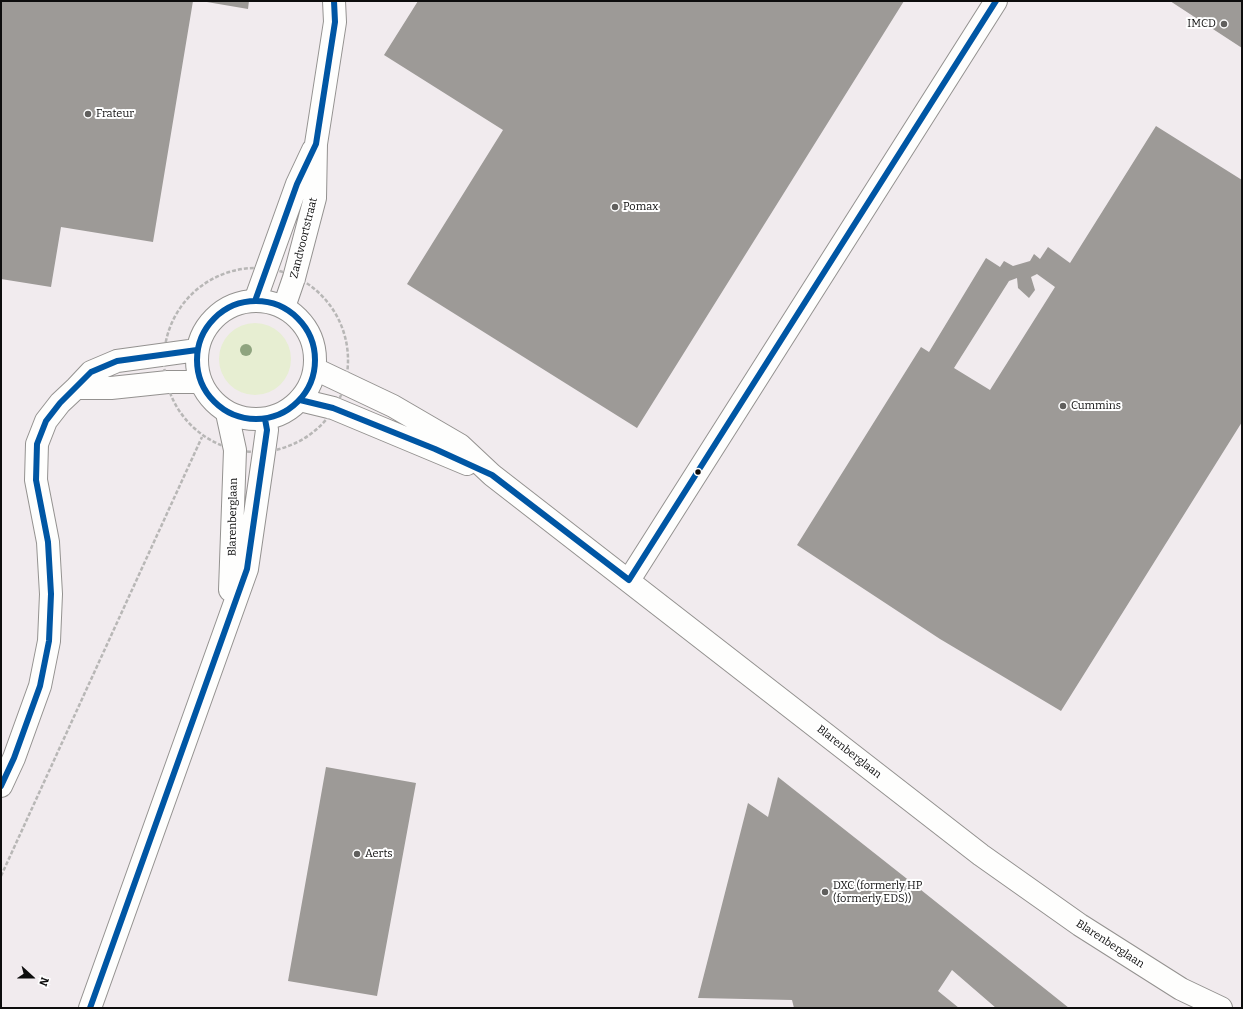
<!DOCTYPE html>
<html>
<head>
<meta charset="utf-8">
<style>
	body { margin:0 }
	#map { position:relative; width:1243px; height:1009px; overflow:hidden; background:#faf7f1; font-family:Bitter,serif }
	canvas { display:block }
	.frame { position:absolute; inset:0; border:2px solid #0d0d0d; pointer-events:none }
	.north { position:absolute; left:12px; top:957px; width:40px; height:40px; -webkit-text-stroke:3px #fff; paint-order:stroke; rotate:111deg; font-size:11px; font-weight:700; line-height:16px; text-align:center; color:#0d0d0d }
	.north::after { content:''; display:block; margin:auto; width:14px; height:18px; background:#0d0d0d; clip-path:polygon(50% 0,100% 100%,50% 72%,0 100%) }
</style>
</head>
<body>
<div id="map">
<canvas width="1243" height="1009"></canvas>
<div class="frame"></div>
<div class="north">N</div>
</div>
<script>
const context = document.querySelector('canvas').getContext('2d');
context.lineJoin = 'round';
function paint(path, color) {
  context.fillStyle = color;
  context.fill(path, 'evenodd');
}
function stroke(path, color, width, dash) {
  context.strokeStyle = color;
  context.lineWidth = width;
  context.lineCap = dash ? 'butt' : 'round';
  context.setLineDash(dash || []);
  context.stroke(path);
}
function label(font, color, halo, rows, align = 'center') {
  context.font = font + ' Bitter,serif';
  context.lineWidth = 4;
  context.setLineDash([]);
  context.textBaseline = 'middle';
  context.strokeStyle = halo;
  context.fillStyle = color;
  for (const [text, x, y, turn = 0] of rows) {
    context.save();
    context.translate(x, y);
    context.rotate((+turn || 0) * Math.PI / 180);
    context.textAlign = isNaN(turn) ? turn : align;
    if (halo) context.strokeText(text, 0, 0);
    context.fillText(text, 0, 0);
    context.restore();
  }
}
paint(new Path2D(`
	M1,1H1242V1008H1Z`), '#f1ebee');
paint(new Path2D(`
	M219 359a36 36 0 1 1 72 0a36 36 0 1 1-72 0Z`), '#e7eed2');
paint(new Path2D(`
	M1,1H193L153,242L61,227L51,287L1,279Z
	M201,1H249L248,9Z
	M418,1H904L637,428L407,284L503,130L384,55Z
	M1170,1H1242V48Z
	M1156,126L1242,180V422L1061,711L940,639L797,545L921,347L929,352L986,258L1000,267L1004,261L1013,266L1030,261L1034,254L1040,259L1048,247L1070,263ZM1037,274L1055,287L990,390L954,368L1009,281L1017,278L1018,288L1029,298L1035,290L1031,277Z
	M326,767L416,783L377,996L288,981Z
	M778,777L911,882L1069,1008H996L952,970L938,991L959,1008H794L792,1000L698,998L748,803L768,817Z`), '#9d9a97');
const minor = new Path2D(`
	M255,301L297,184L313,150
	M284,307L294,278L315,198L316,144L335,22L334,1
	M315,369L393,406L460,445L492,475L981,855L1080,925L1181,989L1221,1008
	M300,400L333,408L467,464
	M629,580L996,1`);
const tertiary = new Path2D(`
	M197 360a59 59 0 1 1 118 0a59 59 0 1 1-118 0Z
	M76,388H111L168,382H200
	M227,413L235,450L230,590
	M1,786L14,758L40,686L49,641L51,594L48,542L36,480L37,444L46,421L60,403L76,388L91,372L117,361L197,350
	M90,1008L247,569L264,452L267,430L265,419`);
stroke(minor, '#949290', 24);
stroke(tertiary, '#949290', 24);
stroke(new Path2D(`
	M164 360a92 92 0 1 1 184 0a92 92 0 1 1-184 0Z
	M1,876L202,437`), '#b8b7b6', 2.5, [4, 2]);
stroke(minor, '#fefefd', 22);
stroke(tertiary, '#fefefd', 22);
stroke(new Path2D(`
	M197 360a59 59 0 1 1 118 0a59 59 0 1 1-118 0Z
	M255,301L297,184L316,144L335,22L334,1
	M300,400L333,408L435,449L492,475L629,580L996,1
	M1,786L14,758L40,686L49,641L51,594L48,542L36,480L37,444L46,421L60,403L91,372L117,361L197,350
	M90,1008L247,569L267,430L265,419`), '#0056a4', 6);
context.fillStyle = '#8fa47f';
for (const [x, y] of [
	[246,350]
]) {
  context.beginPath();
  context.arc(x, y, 6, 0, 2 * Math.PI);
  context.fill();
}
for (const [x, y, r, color] of [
	[1224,24,4,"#605f5d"],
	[88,114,4,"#605f5d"],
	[615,207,4,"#605f5d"],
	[1063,406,4,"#605f5d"],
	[698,472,3.5,"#0d0d0d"],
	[357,854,4,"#605f5d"],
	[825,892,4,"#605f5d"]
]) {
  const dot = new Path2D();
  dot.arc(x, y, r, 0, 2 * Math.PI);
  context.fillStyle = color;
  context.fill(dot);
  stroke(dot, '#fff', 1.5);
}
label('11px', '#0d0d0d', '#fff', [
	["IMCD",1216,24,"right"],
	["Frateur",96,114],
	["Pomax",623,207],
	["Cummins",1071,406],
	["Aerts",365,854],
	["DXC (formerly HP",833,886],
	["(formerly EDS))",833,899]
], 'left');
label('11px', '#0d0d0d', '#fff', [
	["Zandvoortstraat",304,238,-76],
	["Blarenberglaan",233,517,-89],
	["Blarenberglaan",849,752,38],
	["Blarenberglaan",1110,944,33]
]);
</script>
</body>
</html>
